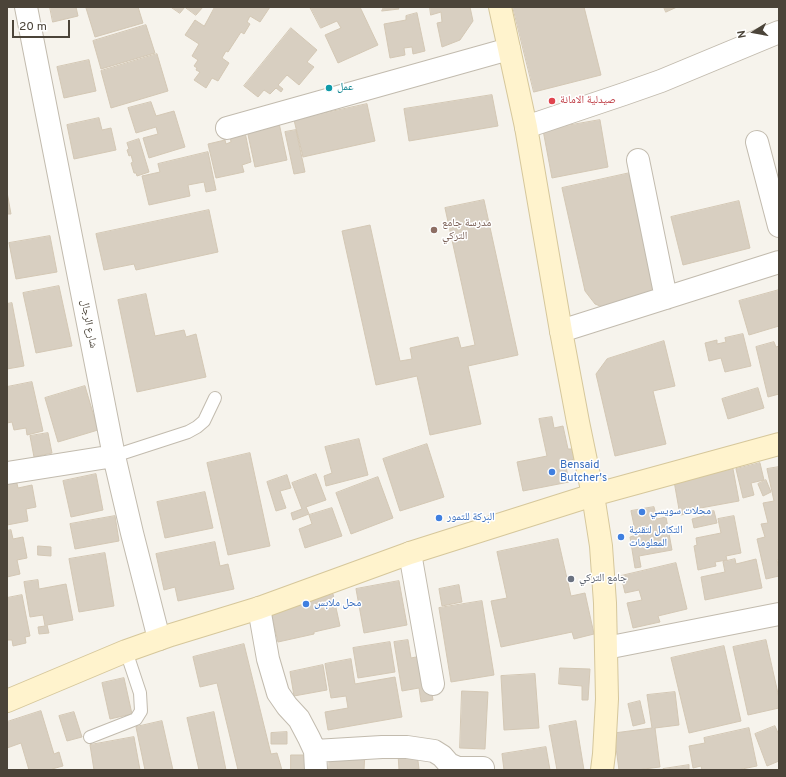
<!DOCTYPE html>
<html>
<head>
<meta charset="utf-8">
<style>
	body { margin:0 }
	#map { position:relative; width:786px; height:777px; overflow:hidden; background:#f6f3ec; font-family:Overpass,sans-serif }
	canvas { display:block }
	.frame { position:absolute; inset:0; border:8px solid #4b4439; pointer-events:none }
	.north { position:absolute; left:734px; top:12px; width:40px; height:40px; -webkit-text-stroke:3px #fff; paint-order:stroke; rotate:259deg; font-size:11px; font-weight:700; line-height:16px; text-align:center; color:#4b4439 }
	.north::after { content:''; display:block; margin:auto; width:14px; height:18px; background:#4b4439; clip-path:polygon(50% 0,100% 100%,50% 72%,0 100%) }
	.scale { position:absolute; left:12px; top:20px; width:58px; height:18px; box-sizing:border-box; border:2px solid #4b4439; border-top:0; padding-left:5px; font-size:12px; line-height:14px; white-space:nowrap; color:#4b4439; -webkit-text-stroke:3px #fff; paint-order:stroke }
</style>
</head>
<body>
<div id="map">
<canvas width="786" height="777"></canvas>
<div class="frame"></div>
<div class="north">N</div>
<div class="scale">20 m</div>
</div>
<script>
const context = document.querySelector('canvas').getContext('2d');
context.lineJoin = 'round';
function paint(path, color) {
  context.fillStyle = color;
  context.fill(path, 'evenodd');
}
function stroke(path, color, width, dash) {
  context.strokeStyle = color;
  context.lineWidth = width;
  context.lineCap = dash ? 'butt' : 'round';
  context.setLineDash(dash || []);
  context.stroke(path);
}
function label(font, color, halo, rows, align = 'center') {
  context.font = font + ' Overpass,"Noto Naskh Arabic",sans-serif';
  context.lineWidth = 3;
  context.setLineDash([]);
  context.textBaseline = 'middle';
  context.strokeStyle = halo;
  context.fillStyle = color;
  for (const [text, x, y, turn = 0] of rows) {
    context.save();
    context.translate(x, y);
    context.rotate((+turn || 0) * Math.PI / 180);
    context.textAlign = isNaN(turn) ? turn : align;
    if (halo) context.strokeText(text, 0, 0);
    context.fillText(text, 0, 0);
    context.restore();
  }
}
const building = new Path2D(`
	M50,7H76L78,16L53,22Z
	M91,7H138L143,23L95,37L86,8Z
	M171,7H185L180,13Z
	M185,7H203L196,15Z
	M215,7H270L260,22L250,16L247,22L250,24L244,34L241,32L228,52L226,51L222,58L229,63L218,81L212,78L206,88L194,80L200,72L196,70L197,68L194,66L198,60L192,56L199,44L185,35L195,20L204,26Z
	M310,7H360L378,45L338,63L325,35L341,28L337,21L321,28Z
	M384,7H398L399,9L382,11Z
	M430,7H470L473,21L460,40L442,47L437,23L442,22L441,12L431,15Z
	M513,7H584L601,75L534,92Z
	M664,7H677L666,12Z
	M417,13L425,51L413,54L412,47L404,48L405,55L390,58L384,24L406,20V16Z
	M146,25L155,53L101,69L93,41Z
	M291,28L317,50L307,62L314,67L299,85L287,75L278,85L283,89L281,92L276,88L270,94L264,90L258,97L244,86Z
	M157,54L168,91L111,108L101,71Z
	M89,60L96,91L64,98L57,67Z
	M492,95L498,126L409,141L404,109Z
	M151,102L156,116L174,111L185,147L149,158L143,138L158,134L156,127L136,133L128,108Z
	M367,104L375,141L303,157L294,120Z
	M99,118L102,130L111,128L116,150L74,159L67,125Z
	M600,120L608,167L552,178L543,130Z
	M279,123L287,160L255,167L247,130Z
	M296,130L305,172L294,174L285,132Z
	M245,132L251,162L242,165L244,172L216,178L208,144L225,140L226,144L231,142L230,136Z
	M139,139L149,172L137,176L136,173H134L131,163L133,162L131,155L129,156L127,150L129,149L127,143Z
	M208,152L216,190L206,192L204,182L188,185L190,196L149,205L142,176L160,172L158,164Z
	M630,173L655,296L605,308L595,304L585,291L562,188Z
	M7,192L11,214H7Z
	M484,200L518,355L468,366L481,424L430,435L417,376L376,385L342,231L370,225L400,361L412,359L410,348L458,337L461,348L475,345L445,208Z
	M739,201L750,248L683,265L671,217Z
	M209,210L218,252L136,270L134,264L104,270L96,234Z
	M50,236L57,272L16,279L9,243Z
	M59,286L72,346L36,353L23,293Z
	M779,290V326L749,335L739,301Z
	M146,294L155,336L184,330L186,337L196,334L206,377L137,392L118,300Z
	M12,303L24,366L7,369V304Z
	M743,334L751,366L725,372L721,358L709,361L705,343L717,340V344L726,342L725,338Z
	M664,341L675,386L653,391L666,444L615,456L596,374L607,359Z
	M774,342L776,347L779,346V394L768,397L756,347Z
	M32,382L43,431L27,435L26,428L14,430L12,422L7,423V387Z
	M85,386L98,430L58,442L45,398Z
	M758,388L764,408L728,419L722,399Z
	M552,417L554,428L563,426L568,449H573L575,459L565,461L569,482L523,491L517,462L547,456L539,419Z
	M48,433L52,453L34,457L30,436Z
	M359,439L368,475L326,486L324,476L332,473L325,447Z
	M427,444L444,497L400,511L383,459Z
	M250,453L270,546L228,555L207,463Z
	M760,463L764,480L751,483L754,495L743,498L736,469Z
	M779,467V559L777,560L779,569V576L766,579L757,539L765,537L761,524L768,523L763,503L774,501L767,469Z
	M733,469L739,501L695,509V513L680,515L674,481Z
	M96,474L103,510L71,517L63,481Z
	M316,474L326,500L306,507L309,514L293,520L291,513L302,509L292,483Z
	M287,475L291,488L280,491L286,508L276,511L267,482Z
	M378,477L393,518L351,534L336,493Z
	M16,479L18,488L32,485L36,507L26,509L28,521L7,525V481Z
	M766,480L771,492L763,496L758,484Z
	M205,492L213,528L165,538L157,502Z
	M654,507L657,519L666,517L672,550L639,556L641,567L635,568L630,537L636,535L631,511Z
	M332,508L342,536L305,548L299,529L312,524L309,515Z
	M714,511L717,523L694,528L692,519L704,516V513Z
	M115,516L119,541L75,549L70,524Z
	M734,516L741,553L726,556L727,560L715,562L716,566L698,570L694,546L697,545L696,538L721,533L718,519Z
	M11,530L13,539L23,537L27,558L17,560L20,574L7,577V531Z
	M558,539L571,596L585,593L594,634L574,639L572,632L501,647L491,601L507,598L497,552Z
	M215,542L220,566L228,564L234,589L178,601L175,587L164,590L156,554Z
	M38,546L51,547V556L38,555Z
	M105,553L114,606L79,612L69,559Z
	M735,559L736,564L756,559L762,588L705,600L701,577L725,572L723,562Z
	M676,563L687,609L658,616L660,622L633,628L627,603L642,600L639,590L625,593L621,576Z
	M38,580L39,589L66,584L73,620L47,625L49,633L39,634L38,627L45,626L43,615L30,617L24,582Z
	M399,581L407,625L364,633L356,589Z
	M459,585L462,602L442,606L439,589Z
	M333,594L340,626L314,632V634L278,642L270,608Z
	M22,595L30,636L25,637L26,643L13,646L12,640H7V598Z
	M482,601L494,675L451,682L439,608Z
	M408,640L411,658L426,655L433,700L421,702L419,688L402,691L394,642Z
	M766,640L779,698V708L748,715L733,647Z
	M390,642L395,672L358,678L353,648Z
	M244,644L271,754L277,753L282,770H238L217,683L200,687L193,657Z
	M724,646L741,721L689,733L671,658Z
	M351,659L355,684L395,677L402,717L328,730L325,712L348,708L346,696L331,698L325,664Z
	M323,665L327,690L294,696L290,672Z
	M560,668L590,669L588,700H582V686L559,684Z
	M535,674L539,728L504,730L501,676Z
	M124,678L132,714L110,719L102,683Z
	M462,691L488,692L485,749L460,748Z
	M675,692L679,725L655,728L660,767L636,770H619L614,733L652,728L647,695Z
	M640,701L645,723L633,726L628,704Z
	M41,711L54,754L59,752L63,766L52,769V770H29L21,743L7,748V722Z
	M74,712L82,737L67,741L59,716Z
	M214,712L226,770H199L187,718Z
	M162,721L173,770H145L136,727Z
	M576,721L584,770H557L549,726Z
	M775,726L779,735V761L767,766L755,734Z
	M749,728L757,766L737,770H702L701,766L693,768L689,746L705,743L704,738Z
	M287,732V744H271V733Z
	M134,737L140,770H94L90,745Z
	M546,747L550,770H504L502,754Z
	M330,752L365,753L364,770H329Z
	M417,753L419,769L399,770L398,754Z
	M291,755H309V770H291Z
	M689,765V770H663V769Z`);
paint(building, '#d8cfc1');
stroke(building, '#d3c7b4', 1);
const service = new Path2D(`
	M114,456L188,432L197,427L204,421L215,398
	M90,737L136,719L141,711L140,693L126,651`);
const minor = new Path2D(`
	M26,7L114,456L132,533L159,639
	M526,127L624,94L661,81L779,32
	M227,128L509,49
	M757,142L779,226
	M638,160L666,298
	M561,331L779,262
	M7,473L114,456
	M410,553L433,684
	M259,608L268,659L278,693L287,706L299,719L309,738L315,751L316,770
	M606,648L779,614
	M315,751L382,747H407L434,751L442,756L449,764L458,768H483`);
const secondary = new Path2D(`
	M500,7L526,127L561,331L578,422L593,495L601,546L605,603L607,699L604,754L602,770
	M7,701L126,651L171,635L259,608L410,553L593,495L779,444`);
stroke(service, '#c2bbae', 14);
stroke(minor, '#c2bbae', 24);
stroke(secondary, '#d6c79b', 24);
stroke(service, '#fff', 12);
stroke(minor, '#fff', 22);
stroke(secondary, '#fff3cd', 22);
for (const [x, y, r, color] of [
	[329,88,4,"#0f9aa8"],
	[552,101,4,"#e0444e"],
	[434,230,4,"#8d6e63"],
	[552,472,4,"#3f7fe0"],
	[642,512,4,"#3f7fe0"],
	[439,518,4,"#3f7fe0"],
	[621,537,4,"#3f7fe0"],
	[571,579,4,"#6b7280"],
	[306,604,4,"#3f7fe0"]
]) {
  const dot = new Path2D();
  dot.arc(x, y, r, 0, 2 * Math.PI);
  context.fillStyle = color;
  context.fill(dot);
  stroke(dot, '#fff', 1.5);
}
label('11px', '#0d838f', '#fff', [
	["عمل",337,88]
], 'left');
label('11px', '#be3a42', '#fff', [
	["صيدلية الامانة",560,101]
], 'left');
label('11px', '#785e54', '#fff', [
	["مدرسة جامع",442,224],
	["التركي",442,237]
], 'left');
label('11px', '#4b4439', '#fff', [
	["شارع الرجال",88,324,79]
]);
label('11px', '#366cbe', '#fff', [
	["Bensaid",560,466],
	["Butcher's",560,479],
	["محلات سويسي",650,512],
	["البركة للتمور",447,518],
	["التكامل لتقنية",629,531],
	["المعلومات",629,544],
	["محل ملابس",314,604]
], 'left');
label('11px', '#5b616d', '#fff', [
	["جامع التركي",579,579]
], 'left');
</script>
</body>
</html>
